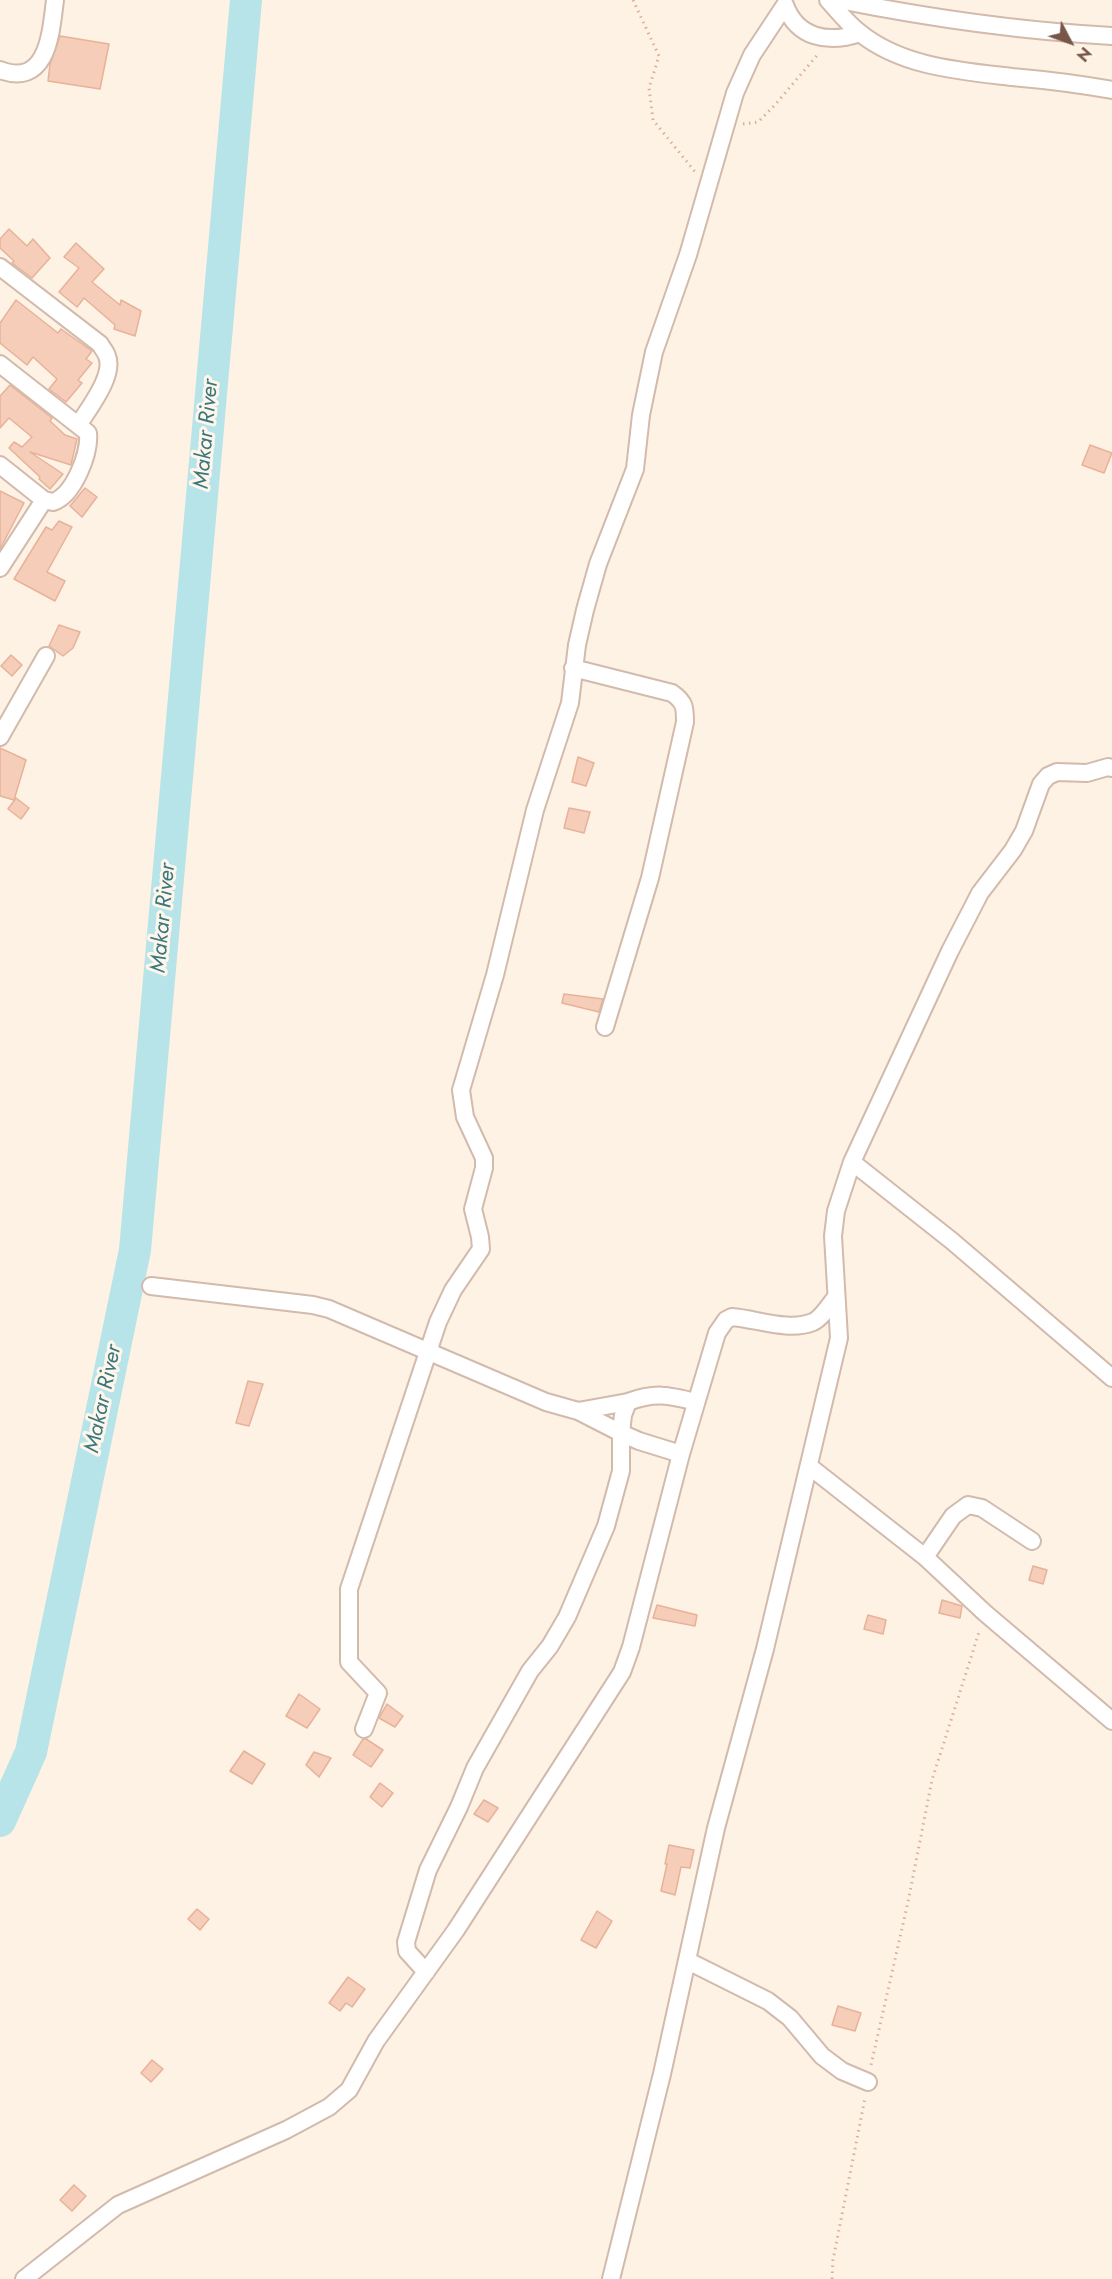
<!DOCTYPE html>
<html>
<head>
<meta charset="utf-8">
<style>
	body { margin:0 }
	#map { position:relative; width:1112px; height:2279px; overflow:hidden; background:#fef2e4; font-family:Jost,sans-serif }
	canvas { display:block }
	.north { position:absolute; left:1040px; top:12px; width:60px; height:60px; -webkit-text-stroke:4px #fff6eb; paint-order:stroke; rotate:131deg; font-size:16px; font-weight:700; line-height:24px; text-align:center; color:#785648 }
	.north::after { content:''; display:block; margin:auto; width:21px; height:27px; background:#785648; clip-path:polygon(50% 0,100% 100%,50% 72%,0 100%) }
</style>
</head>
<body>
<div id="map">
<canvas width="1112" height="2279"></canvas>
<div class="north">N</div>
</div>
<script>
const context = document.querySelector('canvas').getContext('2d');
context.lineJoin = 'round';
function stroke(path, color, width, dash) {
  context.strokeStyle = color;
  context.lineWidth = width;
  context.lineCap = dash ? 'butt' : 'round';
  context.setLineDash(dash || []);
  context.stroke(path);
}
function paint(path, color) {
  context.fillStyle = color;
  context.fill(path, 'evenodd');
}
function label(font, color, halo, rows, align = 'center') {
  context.font = font + ' Jost,sans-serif';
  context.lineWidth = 6;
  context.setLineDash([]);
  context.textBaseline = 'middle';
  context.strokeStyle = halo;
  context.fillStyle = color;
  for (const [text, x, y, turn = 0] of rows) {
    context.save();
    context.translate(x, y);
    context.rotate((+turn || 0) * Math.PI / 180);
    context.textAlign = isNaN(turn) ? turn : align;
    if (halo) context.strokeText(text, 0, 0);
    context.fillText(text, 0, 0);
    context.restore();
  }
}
stroke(new Path2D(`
	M0,1821L31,1752L135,1250L246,0`), '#b7e4e8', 32);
const building = new Path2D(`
	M60,36L109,44L100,89L48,81L50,64Z
	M9,229L27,246L33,239L50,258L32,278L12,263L14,261L0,248V239Z
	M76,243L104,269L92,282L120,305L121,300L141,311L135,336L114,329L115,325L84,298L77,307L59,292L79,268L64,257Z
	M16,300L58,333L61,329L92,351L86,359L92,363L78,380L82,383L66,402L49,389L57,379L33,357L27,365L0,343V323Z
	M10,385L52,418L50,421L65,435L77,439L71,465L30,452L63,474L50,489L39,479L40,477L9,448L14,442L22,447L32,437L9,418L0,428V396Z
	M1090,445L1112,453L1104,473L1082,465Z
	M85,488L97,497L82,517L70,506Z
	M0,491L24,503L0,549Z
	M59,521L72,527L47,572L65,581L55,601L14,579L46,527L52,530Z
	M59,625L80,632L73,648L63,656L49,646Z
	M11,655L22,665L12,676L1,666Z
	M0,748L26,760L14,800L0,796Z
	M578,757L594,763L586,786L572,782Z
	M16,798L29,808L21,819L8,809Z
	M569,808L590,812L584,833L564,828Z
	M564,994L603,999L599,1012L562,1003Z
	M248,1381L263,1384L249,1426L236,1423Z
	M1033,1566L1047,1570L1043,1584L1029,1580Z
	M942,1600L962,1606L960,1618L939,1613Z
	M657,1605L697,1615L695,1626L653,1618Z
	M868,1615L886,1620L883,1634L864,1629Z
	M299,1694L320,1709L307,1728L286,1716Z
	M387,1704L403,1716L395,1727L379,1718Z
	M363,1739H366L383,1750L371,1767L353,1755Z
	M244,1751L265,1764L252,1784L230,1771Z
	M314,1752L331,1758L319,1777L306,1765Z
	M380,1783L393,1793L382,1807L370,1797Z
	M484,1800L498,1808L488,1822L474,1814Z
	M669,1845L694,1850L690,1868L681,1867L675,1895L661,1891L667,1864H665Z
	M197,1909L209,1919L200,1930L188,1919Z
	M597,1911L612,1921L596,1948L581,1940Z
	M348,1977L365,1989L352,2007L346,2003L340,2011L329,2003Z
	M838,2006L861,2013L855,2031L832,2025Z
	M152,2060L163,2069L151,2082L141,2073Z
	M74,2185L86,2196L72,2211L60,2200Z`);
paint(building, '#f5cdb9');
stroke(building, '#e8b299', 1.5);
const street = new Path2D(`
	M828,0C838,11 848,24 860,33C902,67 961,71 1012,77C1046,80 1079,84 1112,90
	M839,0C929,18 1020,31 1112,36
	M0,70C48,88 51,32 55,0
	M0,267L100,344C102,348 106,352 107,356C115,375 89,408 79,424
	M0,364L88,433C90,453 74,495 53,502L44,500
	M0,465L44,500L0,568
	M573,668L672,693C685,702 685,708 685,722L650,878L605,1027
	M0,737L46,656
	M852,1162L952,1241L1112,1378
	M151,1286L313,1305L329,1309L546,1402L578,1411L621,1433V1471L606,1526L567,1617L550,1646L530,1671L475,1768L459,1807L428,1870L406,1942L407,1951L426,1972
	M578,1411L628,1402
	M681,1454L639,1441L621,1433L623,1415L628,1402C655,1392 668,1395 696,1402
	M809,1466L925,1557L985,1613L1112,1721
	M925,1557L953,1516L968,1505L982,1508L1032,1541
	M364,1729L378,1693L349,1662V1589L438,1322L453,1290L481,1249L480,1237L473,1209L484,1168V1158L465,1117L461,1090L495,975L535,810L570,703L577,645L585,610L598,564L635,469L641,415L654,352L688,255L735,93L752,55L785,5C797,38 828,44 860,33
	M688,1961L768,2001L790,2018L822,2056L842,2071L868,2082
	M24,2279L118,2205L286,2130L329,2107L349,2090L376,2041L456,1930L622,1672L631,1647L681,1454L717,1333L726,1320L732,1317C757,1319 789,1332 813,1322C822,1318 830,1304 836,1297
	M611,2279L662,2074L716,1828L765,1649L839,1338L833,1236L836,1211L852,1162L950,951L980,893L1013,850L1024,831L1041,784L1048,776L1057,772L1087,773L1108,767L1112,768`);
stroke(street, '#d2baac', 20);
stroke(new Path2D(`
	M633,0L659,56L649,88L653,120L696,173
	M743,124L758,122L774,106L819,53
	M871,2065L908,1902L932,1780L980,1629
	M832,2279L833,2260L865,2098`), '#dab09c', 3, [1.5, 4.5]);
stroke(street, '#fff', 16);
label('italic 22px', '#3a777e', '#fff6eb', [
	["Makar River",207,434,-85],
	["Makar River",164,918,-85],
	["Makar River",104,1399,-78]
]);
</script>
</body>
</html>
